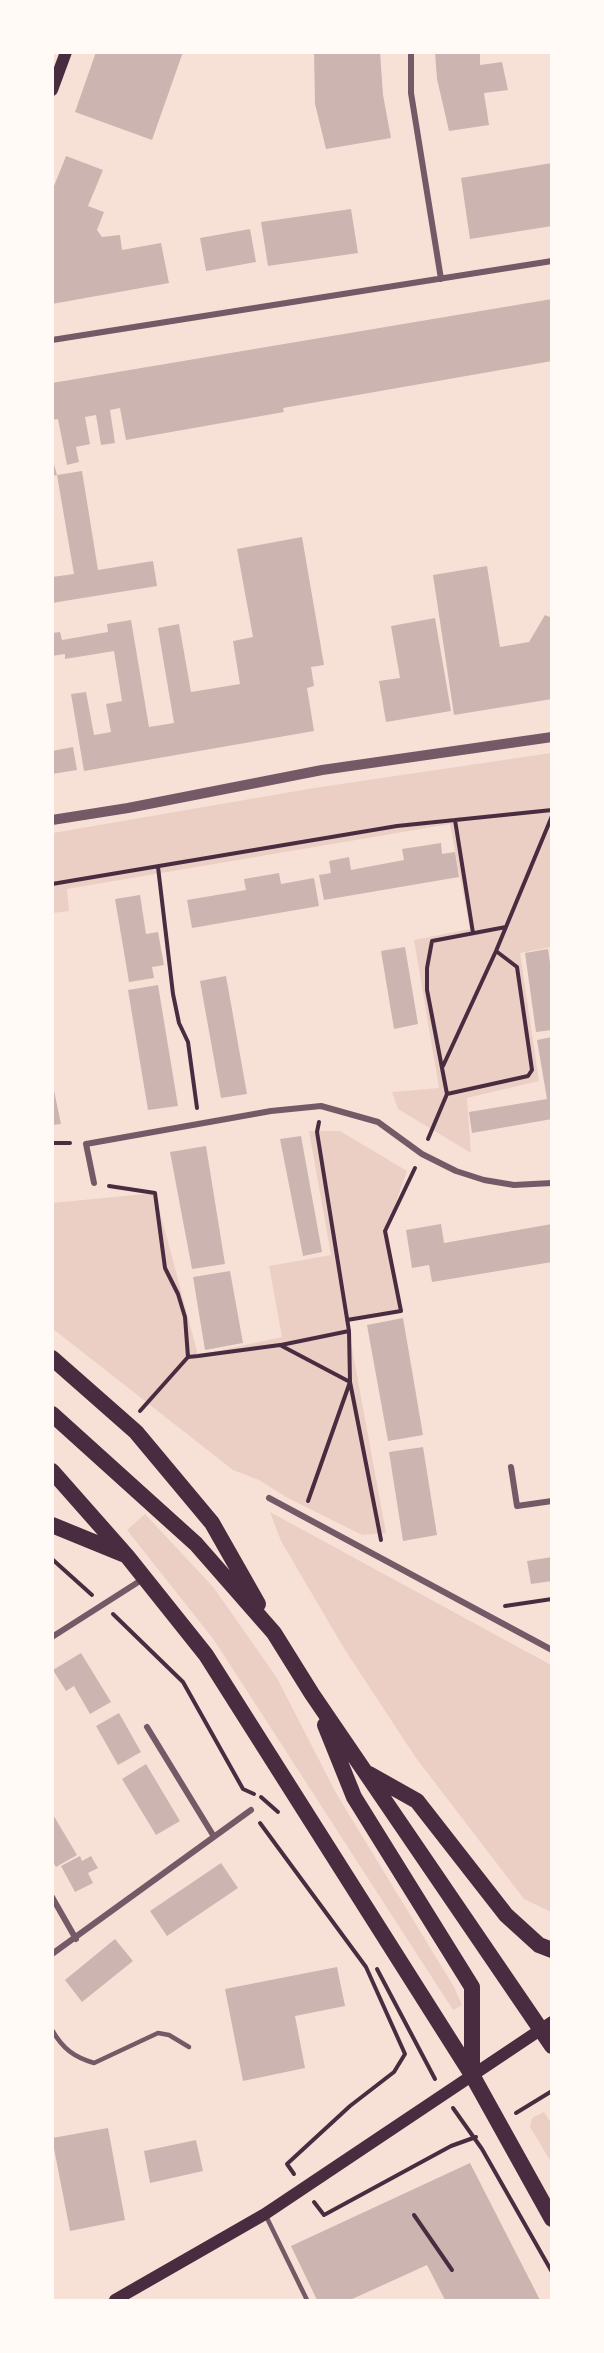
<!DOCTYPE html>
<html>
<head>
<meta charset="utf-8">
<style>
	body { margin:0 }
	#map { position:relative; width:604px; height:2353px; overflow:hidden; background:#f7e1d7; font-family:"Roboto Condensed",sans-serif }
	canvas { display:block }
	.frame { position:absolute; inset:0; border:54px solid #fffaf5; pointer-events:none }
</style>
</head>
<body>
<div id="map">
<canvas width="604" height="2353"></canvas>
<div class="frame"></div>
</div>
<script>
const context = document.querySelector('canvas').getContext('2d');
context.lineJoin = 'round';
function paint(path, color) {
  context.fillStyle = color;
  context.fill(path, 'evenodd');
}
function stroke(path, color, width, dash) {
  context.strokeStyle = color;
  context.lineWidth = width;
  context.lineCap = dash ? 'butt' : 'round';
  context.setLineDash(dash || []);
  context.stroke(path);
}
paint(new Path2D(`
	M551,753V947L520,953L539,1081L467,1098L471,1153L398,1109L392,1092L439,1088L414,940L470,929L450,824L67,889L69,911L53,913V833L314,788Z
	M309,1131H340L407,1171L387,1227L401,1311L347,1321L386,1533L362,1535L286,1497L259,1480L233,1470L53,1329L52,1203L155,1193L198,1355L282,1337L269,1266L331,1255Z
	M270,1512L551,1665V1912L524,1899L416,1758L345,1650L281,1541Z
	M145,1514L214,1588L277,1678L336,1793L454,1987L462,2005L453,2010L214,1640L127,1530Z
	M544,2112L551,2123V2162L530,2127L532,2118Z`), '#ebcfc5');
paint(new Path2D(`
	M96,52H183L152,140L75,112Z
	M314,52H380L383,95L391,138L326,149L315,104Z
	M435,52H480V65L502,62L508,90L484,93L489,125L449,131L437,79Z
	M66,156L103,170L88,206L104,212L97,230L102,237L120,235L122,250L161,243L169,283L52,304V191Z
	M552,163V226L470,239L461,178Z
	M351,209L358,253L268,266L261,222Z
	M250,229L256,262L206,271L200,238Z
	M552,299V361L283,408L284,412L126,440L120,408L110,410L115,443L101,445L96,415L85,417L90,444L76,447L79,462L67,465L58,419L52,420V383Z
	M52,457L57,475L52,476Z
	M82,471L98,570L153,561L157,586L52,603V577L74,574L57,475Z
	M302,537L324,665L311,667L314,686L307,688L314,731L84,771L71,694L86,692L94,735L111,732L106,704L122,701L114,651L65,659V654L52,656V633L60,632L62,640L108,632L107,624L131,620L149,727L174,723L158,628L179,624L191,692L240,684L233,641L253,637L237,549Z
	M487,566L500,647L529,642L545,615L552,618V699L454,715L433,575Z
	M435,618L451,711L386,722L379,681L400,678L391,626Z
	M73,747L77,770L52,774V751Z
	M441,843L442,854L455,852L459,877L324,900L319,875L331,873L329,861L349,857L351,870L404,860L402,849Z
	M279,873L281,884L314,878L319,906L192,928L187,900L246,890L244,879Z
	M140,895L146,934L158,932L164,965L152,967L154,978L129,982L115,899Z
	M405,947L418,1024L394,1029L381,951Z
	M548,949L552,977V1030L536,1032L525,953Z
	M226,976L247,1094L221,1098L200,981Z
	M158,985L178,1106L148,1110L128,990Z
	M552,1037V1119L472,1133L469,1112L547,1099L537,1040Z
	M52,1081L61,1124L52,1125Z
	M301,1136L322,1252L303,1256L280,1139Z
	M206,1146L225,1264L192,1269L170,1152Z
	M441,1224L444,1243L552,1224V1262L432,1282L429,1265L412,1268L406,1230Z
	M230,1271L243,1343L205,1350L193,1277Z
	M403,1318L423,1435L388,1441L367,1325Z
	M423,1447L437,1535L403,1541L389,1452Z
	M552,1557V1581L531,1584L527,1561Z
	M81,1653L111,1702L90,1714L74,1686L66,1691L53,1670Z
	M119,1713L141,1752L118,1765L96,1726Z
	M146,1764L180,1821L156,1835L122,1779Z
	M52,1813L77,1855L56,1867L52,1861Z
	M80,1856L82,1861L91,1856L98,1868L88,1873L93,1883L75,1892L61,1866Z
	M221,1863L238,1888L167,1936L150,1911Z
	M115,1939L133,1961L82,2002L65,1980Z
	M337,1967L345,2006L295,2016L305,2068L243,2081L225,1989Z
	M108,2128L125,2220L70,2231L52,2138Z
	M196,2140L203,2171L150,2183L144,2151Z
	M470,2163L540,2300H445L427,2265L350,2300H317L291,2246Z`), '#ccb4b1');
stroke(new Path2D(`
	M455,820L473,933
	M158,867L173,994L179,1023L188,1042L197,1108
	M52,884L397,826L552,810
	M443,1066L496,951L552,816
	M447,1094L528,1076L532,1070L517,967L496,951
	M319,1122L317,1132L349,1331
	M428,1139L447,1094L427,990V968L432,941L506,927
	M52,1143H70
	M109,1186L155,1193L165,1268L178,1294L185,1317L188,1357
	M347,1320L401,1311L385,1231L415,1168
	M281,1345L349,1331L350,1382L381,1540
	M140,1411L188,1357L198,1356L280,1345L350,1382L308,1501
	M52,1559L92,1595
	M505,1606L552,1599
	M113,1614L183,1682L243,1789L254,1794
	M261,1797L278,1812
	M260,1823L366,1967L405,2054L394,2072L350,2106L287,2164L294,2174
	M377,1969L435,2079
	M453,2108L482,2149L552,2272
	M516,2113L552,2091
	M314,2202L324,2215L451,2146L476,2137
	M414,2215L452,2270`), '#4a2c40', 4);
stroke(new Path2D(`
	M52,2030C63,2049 74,2057 94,2063L158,2033L169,2035L189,2047
	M266,2216L307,2300`), '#755966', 4.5);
stroke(new Path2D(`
	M411,52V93L441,279
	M52,340L552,261
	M94,1183L86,1144L271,1111L321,1106L378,1122L422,1154L456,1171L484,1180L514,1185L552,1183
	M511,1467L517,1506L552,1501
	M269,1498L552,1650
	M52,1637L143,1579
	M147,1727L213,1835
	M52,1897L76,1939
	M52,1954L251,1810`), '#755966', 6);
stroke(new Path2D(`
	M52,820L128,808L322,770L552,737`), '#755966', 10);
stroke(new Path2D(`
	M52,90L66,52
	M115,2300L265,2214L552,2022`), '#4a2c40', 12);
stroke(new Path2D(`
	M52,1358L136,1432L212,1523L258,1604
	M52,1414L196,1544L274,1633L312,1694L552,2046
	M52,1471L127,1556L206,1655L472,2075L552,2219
	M52,1525L123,1554
	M325,1725L354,1797L472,1987V2075
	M369,1774L417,1801L506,1915L539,1945L552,1950`), '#4a2c40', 16);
</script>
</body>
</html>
